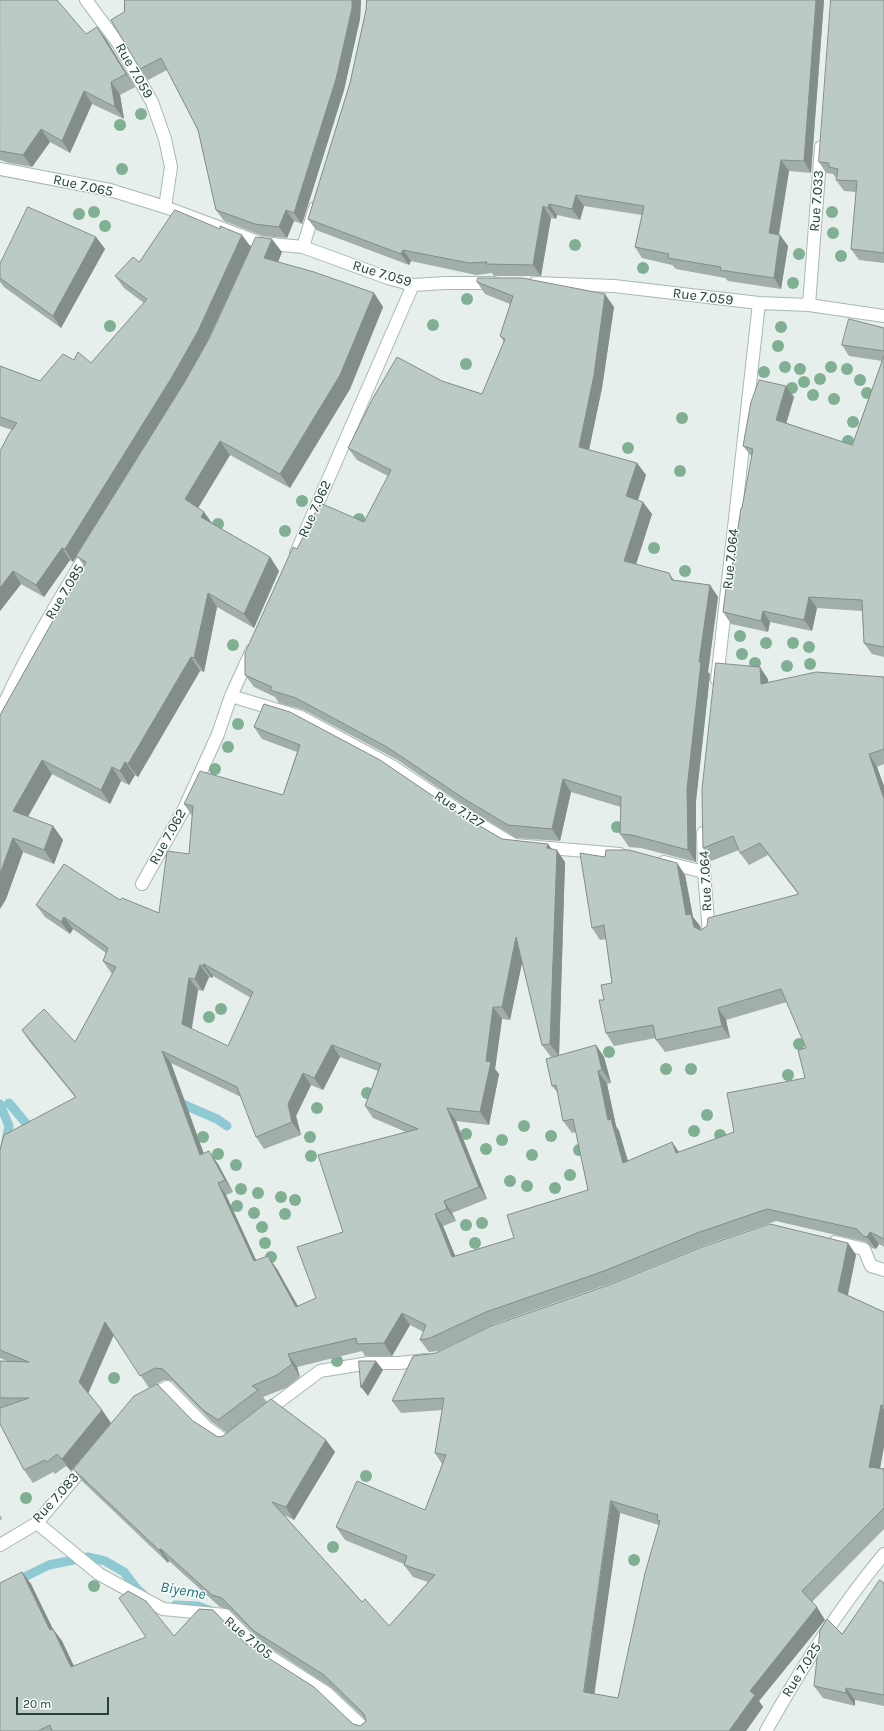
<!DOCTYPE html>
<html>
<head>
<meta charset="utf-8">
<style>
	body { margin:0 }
	#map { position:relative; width:884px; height:1731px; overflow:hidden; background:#e6efeb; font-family:Karla,sans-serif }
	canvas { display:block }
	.scale { position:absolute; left:16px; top:1697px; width:93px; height:18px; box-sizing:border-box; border:2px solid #24423a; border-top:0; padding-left:5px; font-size:12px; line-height:14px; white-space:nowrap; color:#24423a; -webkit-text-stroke:3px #f7fbf9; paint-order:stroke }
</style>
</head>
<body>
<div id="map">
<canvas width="884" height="1731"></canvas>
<div class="scale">20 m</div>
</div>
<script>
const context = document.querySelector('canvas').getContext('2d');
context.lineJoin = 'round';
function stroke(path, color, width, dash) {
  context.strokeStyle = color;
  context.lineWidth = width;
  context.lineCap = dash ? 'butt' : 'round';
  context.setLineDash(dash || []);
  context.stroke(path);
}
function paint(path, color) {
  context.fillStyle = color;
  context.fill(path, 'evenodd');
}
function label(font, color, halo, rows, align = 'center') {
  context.font = font + ' Karla,sans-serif';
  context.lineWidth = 3;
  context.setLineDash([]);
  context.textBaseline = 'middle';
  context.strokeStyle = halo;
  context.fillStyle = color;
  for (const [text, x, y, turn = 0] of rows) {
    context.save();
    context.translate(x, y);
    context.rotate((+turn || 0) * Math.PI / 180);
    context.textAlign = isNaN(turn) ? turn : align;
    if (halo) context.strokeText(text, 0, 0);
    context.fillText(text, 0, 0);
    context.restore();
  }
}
stroke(new Path2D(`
	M9,1103L34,1133
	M0,1104L9,1126L5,1146
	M176,1105L180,1103L217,1119L227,1126
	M0,1589L49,1565L88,1557L105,1561L124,1572L137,1589L143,1594
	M175,1605L198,1606L211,1611`), '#8ec9d4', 9);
const minor = new Path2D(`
	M86,0L118,43L152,102L165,139L171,167L165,207L261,243L303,247L388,278L413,285L445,283H493
	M0,169L110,190L165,207
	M303,247L315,208
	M535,283L614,286L759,303L809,305L884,316
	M809,305L821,147
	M296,553L413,285
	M717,680L759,303
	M231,696L301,717L392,766L471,819L514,845L620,854
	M0,713C25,656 57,602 90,549
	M703,833L704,872L709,933
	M664,862L704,872
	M142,884L184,809L218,734L231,696L252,650
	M835,1242L864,1249L871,1266L884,1270
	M149,1397L167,1387L207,1428L227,1442L232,1439
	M264,1413L320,1371L369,1363H399L426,1360
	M37,1523L99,1574L163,1609L225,1615L258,1649L327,1693L367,1731
	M0,1545L37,1523L88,1462
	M766,1731C801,1669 838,1609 884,1554`);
stroke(minor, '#a8b8b2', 14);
stroke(minor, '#fff', 12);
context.fillStyle = '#80af93';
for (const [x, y] of [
	[141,114],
	[120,125],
	[122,169],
	[94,212],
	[832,212],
	[79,214],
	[105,226],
	[833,233],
	[575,245],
	[799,254],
	[841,256],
	[643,268],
	[793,283],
	[467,299],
	[433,325],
	[110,326],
	[781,327],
	[778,346],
	[466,364],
	[785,367],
	[831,367],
	[800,369],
	[847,369],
	[764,372],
	[820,379],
	[860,380],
	[804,382],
	[792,388],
	[867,393],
	[813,395],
	[834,399],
	[682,418],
	[853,422],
	[848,441],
	[628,448],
	[680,471],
	[302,501],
	[359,519],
	[218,524],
	[285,531],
	[654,548],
	[685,571],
	[740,636],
	[766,643],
	[793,643],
	[233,645],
	[809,647],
	[742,654],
	[755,663],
	[810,664],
	[787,666],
	[238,724],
	[228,747],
	[215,769],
	[617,827],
	[221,1009],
	[209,1017],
	[799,1044],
	[609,1052],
	[666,1069],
	[691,1069],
	[788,1075],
	[367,1093],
	[317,1108],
	[707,1115],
	[524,1126],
	[694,1131],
	[466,1134],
	[720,1135],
	[551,1136],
	[203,1137],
	[310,1137],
	[502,1140],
	[486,1149],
	[579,1150],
	[218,1154],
	[532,1155],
	[311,1156],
	[236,1165],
	[570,1175],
	[510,1181],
	[527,1186],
	[555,1188],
	[241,1189],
	[258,1193],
	[281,1197],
	[295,1200],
	[237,1206],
	[254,1213],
	[285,1214],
	[482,1223],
	[466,1225],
	[262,1227],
	[265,1243],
	[475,1243],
	[271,1257],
	[337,1361],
	[114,1378],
	[366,1476],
	[26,1498],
	[333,1547],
	[634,1560],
	[94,1586]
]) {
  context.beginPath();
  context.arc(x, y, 6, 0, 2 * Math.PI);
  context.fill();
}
paint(new Path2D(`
	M0,0L86,34L106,39L135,87L120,95L124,119L92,104L70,153L50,142L32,167L9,163L0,160Z
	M125,0H361L360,19L344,90L302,224L294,221L287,238L263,236L224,221L216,210L198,130L167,70L148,80L140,69L124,12Z
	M367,0H824L811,173L789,171L779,235L788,246L781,289L728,281L725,278L676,269L672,265L642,258L635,247L642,215L584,206L580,220L557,215L556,219L551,218L541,276H494L492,273L476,275L411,261L409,265L316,230L308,219L350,83L366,10Z
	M884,0V263L859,260L851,249L856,192L844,191L836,180L837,179L833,174L826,173L819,162Z
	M96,237L105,249L61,328L4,287L0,282V264Z
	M251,247L208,340L282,252L278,262L374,293L383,307L350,389L290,488L230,455L198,508L204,512L212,524L270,557L279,571L254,628L217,607L204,672L200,671L138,777L135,775L129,785L121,781L110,804L52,774L28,817L53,826L63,840L54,864L23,852L6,899L0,909V715L84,566L77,556L73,562L70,560L44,597L21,584L0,611L12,430L0,426V366L40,381L74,360L91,363L144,303L124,288L115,276L139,262Z
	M477,282L614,307L602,388L589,450L637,463L646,475L638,500L652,514L636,564L669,573L674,580L710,585L718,597L708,672L710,674L696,801V862L641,848L629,847L620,834L621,807L571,792L560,841L516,838L475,813L396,759L304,710L279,703L275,697L254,687L245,675L297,549L364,522L388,476L357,460L348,448L442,381L482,394L504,342L500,336L510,304L485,294Z
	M884,328V657L872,654L864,643L862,611L817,608L812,631L770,622L768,632L731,624L723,612L729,588L742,508L752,457L743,446L786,386L794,397L786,423L852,445L882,361L849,356L842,345Z
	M884,677V764L877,767L884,786V1247L879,1244L876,1249L872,1248L866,1242L776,1221L705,1245L612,1283L494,1324L439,1351L429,1352L420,1340L424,1332L410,1325L392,1356H365L362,1351L297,1367L300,1377L286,1388L263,1397L267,1402L227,1433L212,1422L172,1381L164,1380L149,1388L114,1335L88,1393L102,1410L111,1423L71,1471L66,1466L55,1474L53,1472L33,1483L24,1470L0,1424V1361H7L0,1358V1150L75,1097L30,1042L22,1030L75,1042L112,974L103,961L106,953L73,929L70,934L45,917L36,905L120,900L159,913L189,854L192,816L184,804L283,795L297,752L262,739L254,727L264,704L458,813L502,839L548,844L552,849L565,862L559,1056L596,1045L604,1057L611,1083L607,1084L616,1126L619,1131L628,1161L672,1142L679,1152L734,1132L805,1078L806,1048L787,1002L726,1020L730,1038L665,1052L656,1040V1038L614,1046L606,1033L604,1000L612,983L606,939L600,940L592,928L605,857L677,863L685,875L693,917L700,926L701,930L798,894L768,855L749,865L740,853L739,850L711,861L703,848L768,679V682ZM522,962L542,1045L551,1057L556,1056L552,1086L558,1093L563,1121L572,1133L576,1132L588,1190L514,1238L455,1256L443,1226L456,1221L452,1213L487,1199L456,1121L489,1125L499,1074L495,1069L502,1019L510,1020ZM213,976L251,998L228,1046L192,1029L198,990L203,991L209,977L212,978ZM340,1057L378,1071L365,1106L373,1118L406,1132L343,1232L316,1298L298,1306L277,1269L256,1260L226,1195L233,1192L218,1164L204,1154L171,1063L241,1097L256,1137L264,1149L301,1135L296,1116L311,1085L323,1090Z
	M848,1243L856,1255L848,1295L884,1312V1447L880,1468L884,1469V1529L812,1602L825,1620L759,1701L763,1707L746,1731H0L22,1572L31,1584L53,1629L62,1641L74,1666L174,1636L245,1643L353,1724L360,1726L366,1721L365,1719L332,1688L263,1643L230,1610L220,1607L169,1561L168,1563L82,1481L73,1469L193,1421L218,1437L326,1440L335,1452L294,1520L284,1515L362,1602L389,1626L428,1582L413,1577L404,1565V1564L345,1540L336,1527L425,1510L442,1464L435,1453L442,1410L401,1413L392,1401L436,1353ZM620,1513L659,1525L618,1698L594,1694Z
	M0,1515L2,1519L0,1520Z
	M884,1583V1706L855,1700V1706L823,1698L814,1686L842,1634Z`), '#a1aea9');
paint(new Path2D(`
	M352,0H361L360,19L344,90L302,224L294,213Z
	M816,0H824L811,173L804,161Z
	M97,27L106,39L135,87L126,74Z
	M111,82L120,95L124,119L115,107Z
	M84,91L92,104L70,153L62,141Z
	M41,129L50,142L32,167L23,155Z
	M781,160L789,171L777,244L769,233Z
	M576,195L584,206L580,220L572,209Z
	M549,204L557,215L556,219L548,208Z
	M543,206L551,218L541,276L533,265Z
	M286,210L294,221L287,238L279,227Z
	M242,235L251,247L206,344L181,389L73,562L65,549Z
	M780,235L788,246L781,289L774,278Z
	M96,237L105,249L61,328L53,316Z
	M272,239L282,252L274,272L264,258Z
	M403,250L411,261L409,265L401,254Z
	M374,293L383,307L350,389L290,488L280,474Z
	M605,294L614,307L602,388L587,459L579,447Z
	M786,386L794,397L784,431L776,420Z
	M220,441L230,455L195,513L185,499Z
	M637,463L646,475L635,509L626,496Z
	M643,502L652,514L633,574L624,561Z
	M204,512L214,526L201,517Z
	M62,548L70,560L44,597L36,585Z
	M270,557L279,571L254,628L244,614Z
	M13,571L21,584L0,611V588Z
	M710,585L718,597L708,672L710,674L696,801V862L688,850L687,789L699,662Z
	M208,593L217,607L204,672L194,658Z
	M809,597L817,608L812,631L804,620Z
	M763,611L770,622L768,632L761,621Z
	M191,657L200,671L138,777L128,764Z
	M760,667L768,679L769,696L761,684Z
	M869,754L877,767L884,786V799Z
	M42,760L52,774L23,825L13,811Z
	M125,762L135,775L129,785L120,771Z
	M112,767L121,781L110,804L101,790Z
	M563,779L571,792L560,841L552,829Z
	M53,826L63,840L54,864L44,850Z
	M13,838L23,852L6,899L0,909V874Z
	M548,844L556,856L557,850L565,862L559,1056L550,1044L547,848Z
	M677,863L685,875L693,917L700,926L703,939L686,915Z
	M64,917L73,929L70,934L61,922Z
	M516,937L525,949L510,1020L502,1007Z
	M204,964L213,976L212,978L203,966Z
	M200,965L209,977L203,991L195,979Z
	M189,978L198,990L190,1036L182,1024Z
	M493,1007L502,1019L495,1069L499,1074L489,1125L480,1112L486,1061Z
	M718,1008L726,1020L730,1038L722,1026Z
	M332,1045L340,1057L323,1090L314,1078Z
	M596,1045L604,1057L611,1083L602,1070Z
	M162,1051L171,1063L209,1168L200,1155Z
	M598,1071L607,1084L616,1126L619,1131L632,1175L623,1163L608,1120Z
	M303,1073L311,1085L296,1116L301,1135L292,1122L288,1104Z
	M447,1108L456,1121L487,1199L479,1187Z
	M672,1142L680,1154L676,1153Z
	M209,1151L218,1164L233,1192L225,1180Z
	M218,1183L226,1195L262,1273L254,1261Z
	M444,1201L452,1213L456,1221L447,1209Z
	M435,1214L443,1226L461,1270L452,1257Z
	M870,1232L879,1244L876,1249L867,1237Z
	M848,1243L856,1255L846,1303L838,1291Z
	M268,1256L277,1269L305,1319L296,1307Z
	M402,1313L410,1325L392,1356L384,1343Z
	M105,1322L114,1334L88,1394L79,1382Z
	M288,1354L297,1367L300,1377L292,1364Z
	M376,1361L383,1370L368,1396L361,1387Z
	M881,1405L884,1410V1447L878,1479L869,1467Z
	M102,1410L111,1423L71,1471L62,1459Z
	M326,1440L335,1452L294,1520L286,1507Z
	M611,1501L620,1513L593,1704L584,1692Z
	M161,1549L169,1561L168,1563L159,1550Z
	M22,1572L31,1584L59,1642L50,1630Z
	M817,1607L825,1620L759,1701L763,1707L746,1731H729L750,1691Z
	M53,1629L62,1641L80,1679L71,1667Z
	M846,1688L855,1700V1706L846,1693Z`), '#838d89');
const building = new Path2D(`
	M0,0H57L86,34L97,27L126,74L111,82L115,107L84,91L62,141L41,129L23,155L0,151Z
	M125,0H352V8L336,79L294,213L286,210L279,227L255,224L216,210L198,130L161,58L140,69L111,20L124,12Z
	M367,0H816L804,161L781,160L769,233L780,235L774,278L720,270L721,267L668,258L669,254L635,247L644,206L576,195L572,209L549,204L548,208L543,206L533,265L486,264L487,262L469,263L403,250L401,254L308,219L350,83L366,10Z
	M831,0H884V253L851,249L857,181L836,180L838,169L829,167V163L819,162Z
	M28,207L96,237L53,316L0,278V264Z
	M175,210L220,229V226L242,235L198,331L172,377L65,549L62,548L36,585L13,571L0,588V451L9,434L17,423L0,417V366L40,381L63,354L74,360L78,352L91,363L147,299L115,276L133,257L139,262Z
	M256,237L272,239L264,258L314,272L374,293L340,375L280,474L220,441L185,499L204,512L201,517L270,557L244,614L208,593L194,658L191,657L128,764L125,762L120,771L112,767L101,790L42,760L13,811L53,826L44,850L13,838L0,874V715L86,562L76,556L184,383L210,337Z
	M478,278H522L605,294L594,375L579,447L637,463L626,496L643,502L624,561L669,573L672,580L710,585L699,662H701L687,789L688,850L632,835L620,834L621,797L563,779L552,829L508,825L466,800L387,747L296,698L270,690L272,687L245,675V653L293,547L297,549L320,503L364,522L391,470L348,448L373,398L397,357L442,381L482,394L505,339L500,336L513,296L477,282Z
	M849,319L884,328V351L842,345Z
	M884,356V647L864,643L862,600L809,597L804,620L763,611L761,621L723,612L726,588H729L741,508H742L753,449L743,446L751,402L759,380L786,386L776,420L852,445Z
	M716,663L760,667L761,684L816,672L884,677V749L869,754L884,799V1239L870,1232L867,1237L863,1236L857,1229L767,1209L697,1233L604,1271L486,1312L430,1338L420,1340L426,1325L402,1313L384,1343L357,1344L356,1338L288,1354L292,1364L277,1375L252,1386L258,1390L218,1420L203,1410L163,1369L155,1368L140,1376L105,1322L79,1382L102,1410L62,1459L57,1454L47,1462L45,1460L24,1470L0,1424V1408L29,1398H0V1361L29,1362L0,1350V1150L4,1135L76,1097L22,1030L44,1009L75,1042L116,967L103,961L108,948L64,917L61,922L36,905L64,864L120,900L122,898L159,913L167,851L189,854L193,806L184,804L200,771L283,795L300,745L254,727L264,704L290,712L380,760L458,813L502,839L548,844L547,848L557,850L550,1044L542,1045L516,937L502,1007H493L486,1061L491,1062L480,1112L447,1108L479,1187L444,1201L447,1209L435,1214L452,1257L514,1238L507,1215L588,1190L573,1119L563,1121L556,1085L552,1086L546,1059L596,1045L602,1070L598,1071L608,1120L611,1119L623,1163L672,1142L676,1153L734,1132L727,1093L805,1078L798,1050L806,1048L781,989L718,1008L722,1026L656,1040L653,1025L606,1033L599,1000H604L601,985L612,983L604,925L592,928L580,853L605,857L606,850H629L677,863L686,915L691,914L694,927L701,930L707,926L708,918L799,894L760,843L740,853L733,836L703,848L702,790ZM204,964L253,992L228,1046L182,1024L189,978L195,979L200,965L203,966ZM332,1045L381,1064L365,1106L418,1129L318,1155L343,1232L297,1247L316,1298L296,1307L268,1256L254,1261L218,1183L225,1180L209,1151L200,1155L162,1051L237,1087L256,1137L292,1122L288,1104L303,1073L314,1078Z
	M770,1224L848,1243L838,1291L884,1312V1406L881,1405L869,1467L884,1469V1508L802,1591L817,1607L750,1691L755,1695L729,1731H52L50,1725L38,1731H0V1583L22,1572L50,1630L53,1629L71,1667L146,1637L119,1598L128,1591L146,1601L174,1636L199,1609L213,1610L245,1643L314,1687L353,1724L360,1726L366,1721L364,1714L324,1675L254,1631L222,1598L212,1595L161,1549L159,1550L73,1469L134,1396L157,1384L193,1421L218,1437L223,1436L271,1399L326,1440L286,1507L272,1502L362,1602L365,1599L389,1626L435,1575L404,1565L407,1556L336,1527L357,1481L425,1510L446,1455L435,1453L444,1398L392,1401L413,1356L436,1353L491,1326L609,1285L702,1247ZM611,1501L658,1515L657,1520L660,1521L645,1573L618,1698L584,1692Z
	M359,1361H376L361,1387Z
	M880,1580L884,1583V1695L846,1688V1693L814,1686L820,1630L827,1619L842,1634Z`);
paint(building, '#bbcac4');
stroke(building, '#838d89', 1);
label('14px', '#24423a', '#f7fbf9', [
	["Rue 7.059",134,71,60],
	["Rue 7.065",83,186,12],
	["Rue 7.033",817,201,-86],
	["Rue 7.059",382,274,17],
	["Rue 7.059",703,297,7],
	["Rue 7.062",315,509,-66],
	["Rue 7.064",731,559,-84],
	["Rue 7.085",65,592,-59],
	["Rue 7.127",459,810,33],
	["Rue 7.062",168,837,-61],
	["Rue 7.064",706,881,-93],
	["Rue 7.083",56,1498,-48],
	["Rue 7.105",248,1638,40],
	["Rue 7.025",802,1670,-58]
]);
label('italic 15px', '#1c6f80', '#f7fbf9', [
	["Biyeme",183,1591,10]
]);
</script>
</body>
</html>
